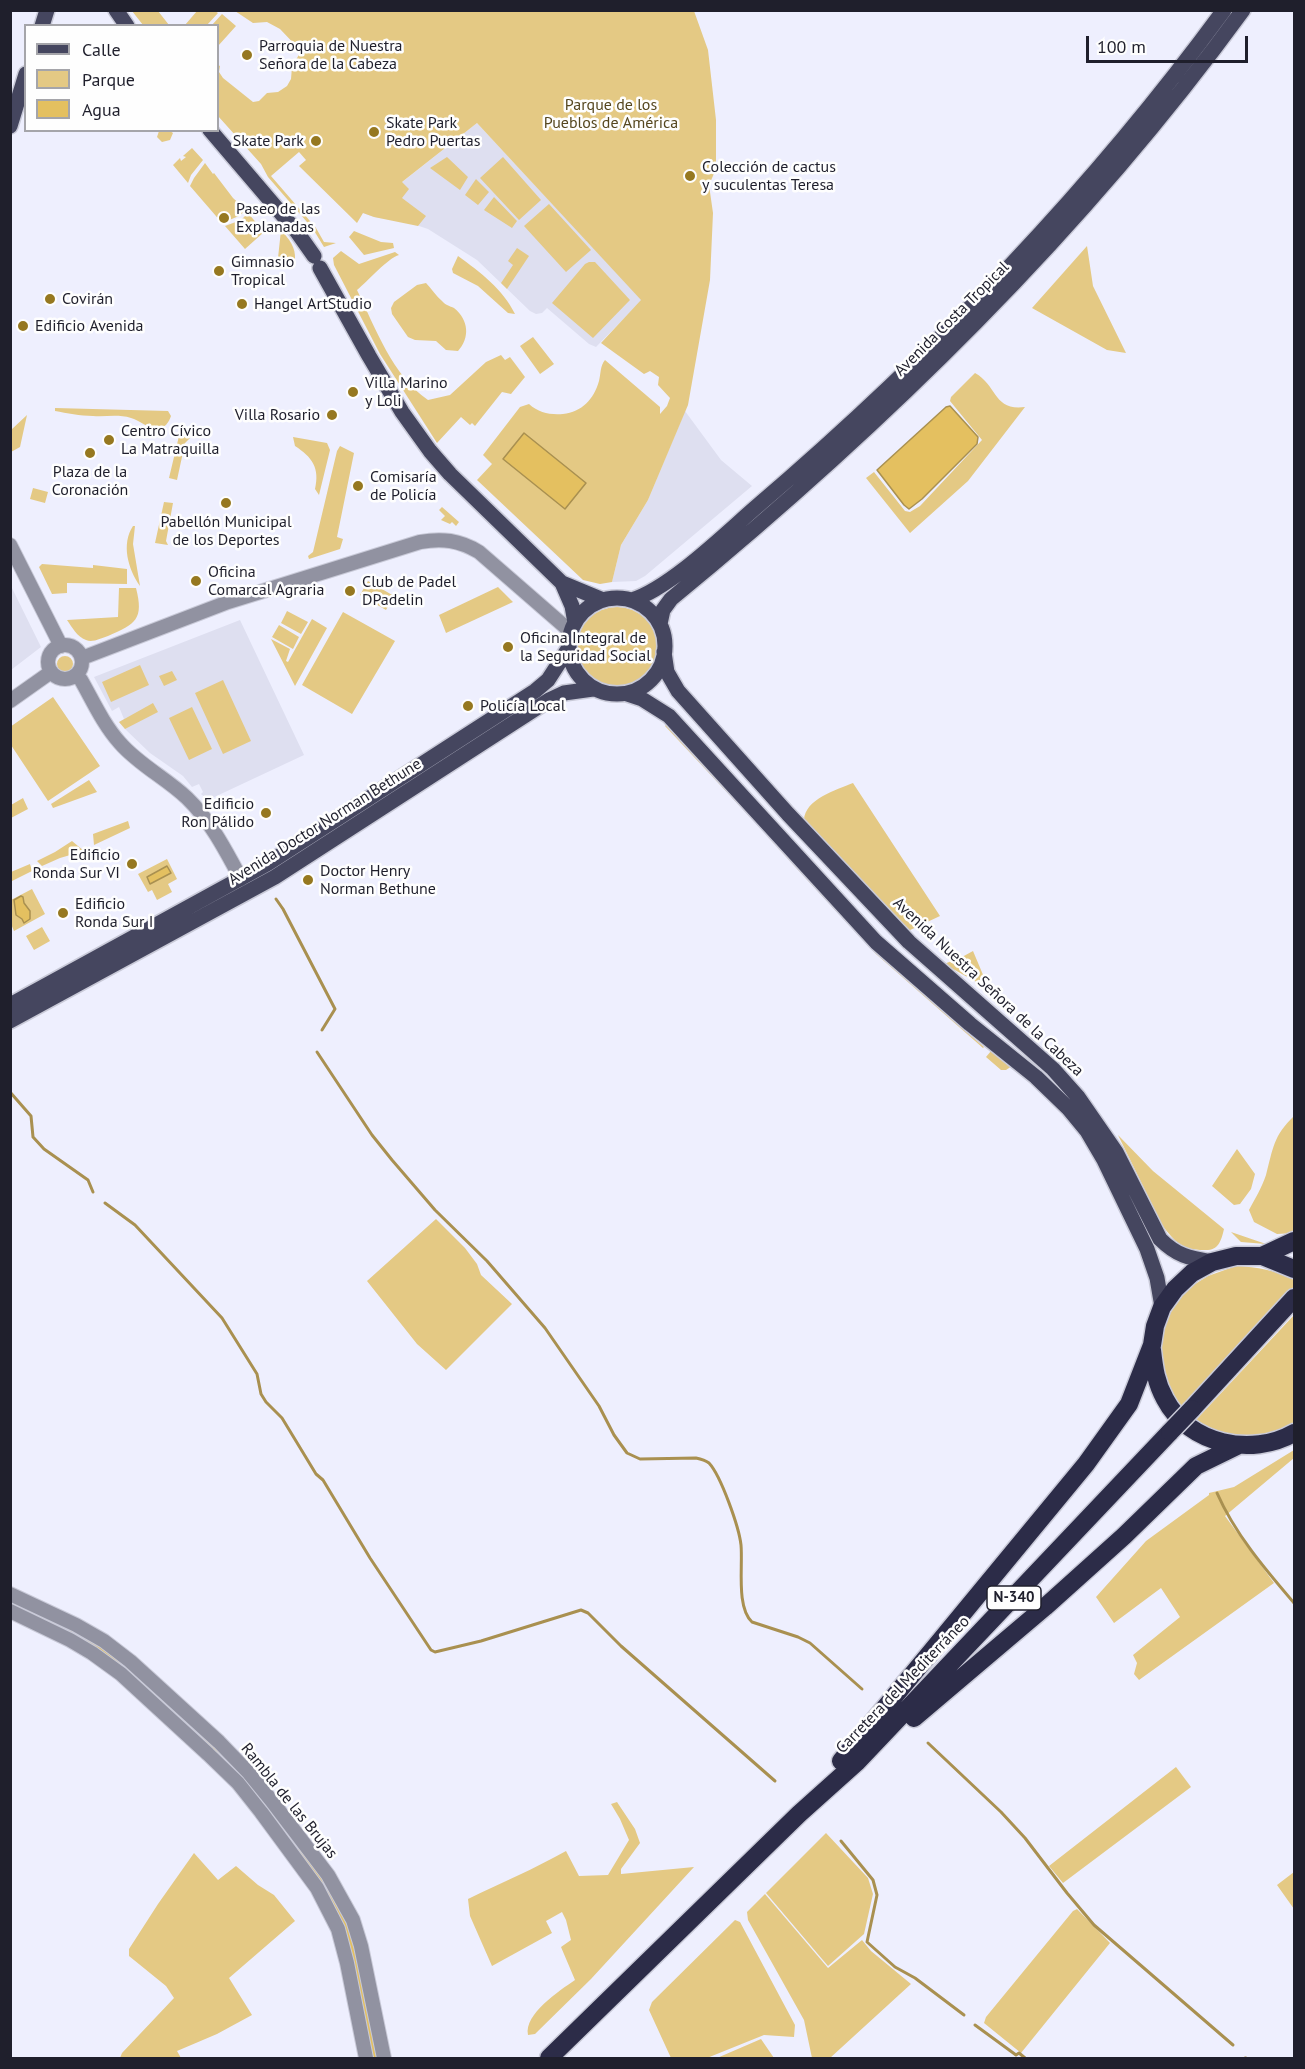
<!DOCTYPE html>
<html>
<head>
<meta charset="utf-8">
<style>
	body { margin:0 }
	#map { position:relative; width:1305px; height:2069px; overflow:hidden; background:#eeeffe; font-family:"PT Sans",sans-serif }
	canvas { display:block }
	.frame { position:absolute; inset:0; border:12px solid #1f1f2c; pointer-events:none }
	.legend { position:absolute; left:24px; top:24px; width:195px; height:108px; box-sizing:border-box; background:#fefefe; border:2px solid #a5a5aa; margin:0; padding:8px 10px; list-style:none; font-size:18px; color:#1f1f2c }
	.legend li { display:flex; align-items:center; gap:12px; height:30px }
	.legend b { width:30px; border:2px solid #a5a5aa }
	.scale { position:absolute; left:1086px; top:36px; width:162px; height:27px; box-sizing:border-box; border:3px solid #1f1f2c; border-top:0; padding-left:8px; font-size:18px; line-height:21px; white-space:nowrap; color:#1f1f2c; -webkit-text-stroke:4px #fefefe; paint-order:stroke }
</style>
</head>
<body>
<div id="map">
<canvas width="1305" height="2069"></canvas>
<div class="frame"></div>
<ul class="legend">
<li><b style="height:8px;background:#45465f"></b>Calle</li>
<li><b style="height:16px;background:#e4c984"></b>Parque</li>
<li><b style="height:16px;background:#e4c060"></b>Agua</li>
</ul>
<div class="scale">100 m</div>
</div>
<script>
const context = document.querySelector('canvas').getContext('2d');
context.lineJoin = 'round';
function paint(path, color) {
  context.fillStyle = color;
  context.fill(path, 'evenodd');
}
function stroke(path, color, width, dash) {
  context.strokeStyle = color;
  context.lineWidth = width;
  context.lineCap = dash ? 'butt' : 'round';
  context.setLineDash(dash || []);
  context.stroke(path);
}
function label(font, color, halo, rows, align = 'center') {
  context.font = font + ' "PT Sans",sans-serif';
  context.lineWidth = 5;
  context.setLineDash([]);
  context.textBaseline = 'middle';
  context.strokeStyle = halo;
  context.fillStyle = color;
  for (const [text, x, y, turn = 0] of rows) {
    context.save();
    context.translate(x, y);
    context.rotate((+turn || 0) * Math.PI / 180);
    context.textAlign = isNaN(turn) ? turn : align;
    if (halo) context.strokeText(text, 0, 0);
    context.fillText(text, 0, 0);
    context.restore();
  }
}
paint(new Path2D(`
	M477,123L642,300L596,347L589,344L547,308L542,313L536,314L530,311L477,260L428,229L410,223L374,217L363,213Z
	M685,411L721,460L752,486L645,576L636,581L612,582L621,545L648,500Z
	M10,584L41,647L11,670H10Z
	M240,620L304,755L208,800L201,794L203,792L199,784L192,787L183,776L150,753L125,729L119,722L124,719L119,707L112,711L94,677Z`), '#dedff0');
paint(new Path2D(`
	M132,11H158L169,25H143Z
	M197,11H215L218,13L207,25H185Z
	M235,11H694L708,50L716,120V169L709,185L713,213L710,280L688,405L648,500L621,545L612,582L600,584L583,580L477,480L492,464L483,455L520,407L529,404C539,413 550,415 563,414C582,412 594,399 599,381C601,373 600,366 605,360L660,407V414L667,406L670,398L658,385L659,377L650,371L644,374L601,343L641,300L477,123L402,182L409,189L402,198L426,216L418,226L374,217L363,213L357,223L299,166L306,160L299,152L271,176L316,228L324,242L336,243L324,247L313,229L268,177L261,164L218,116V65L220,66L219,72L223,78L253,102L259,101L267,93L278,92L287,86L291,79L292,67L301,51L280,29L267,22L253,23Z
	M222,14L236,26L218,46V26L212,25Z
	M159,131H170L173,133L170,140L162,142L157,137Z
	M192,148L203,160L191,175L188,183L173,165L180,158L181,161L186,157L183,156Z
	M447,157L468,177L460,190L430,168Z
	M503,157L541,200L519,220L480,178Z
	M205,163L213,174L214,173L233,198L246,210L239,216L222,223L190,186L194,178Z
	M476,179L489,192L478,205L465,195Z
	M494,197L517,221L512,228L484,210Z
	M549,204L591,250L566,272L524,226Z
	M248,213L264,232L245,249L225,226L241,220Z
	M281,230C289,239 296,247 295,260L288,257L278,258Z
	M354,231L381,242L393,243L394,248L364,255L349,237Z
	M1087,246L1093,286L1126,353L1107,350L1032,308Z
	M517,248L529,256L507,289L501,283L513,265L508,261Z
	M341,251L359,264L395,252L399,255C388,258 368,281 357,290C376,329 392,375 428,400L450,395L486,362L501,355L505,360L510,357L525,377L511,394L502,392L475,426L472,423L470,425L461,417L437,443L380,354L334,265L333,258Z
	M458,256C480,272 503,289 515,314L508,313L478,286L453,273L452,269Z
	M589,262H595L630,300L593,338L552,303L585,264Z
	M426,283C432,289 436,296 442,301C445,305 450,306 454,308C469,320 470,338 458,351L446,350L436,341L415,340L408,337L392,314L391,308L394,302L417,285Z
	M533,337L554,364L540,374L520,346Z
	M975,373C998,386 993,411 1025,407L968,481L910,533L866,478L874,472L905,511L910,512L920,506L982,440L950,401L951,397Z
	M55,408L168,411L171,416C169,422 165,428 158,429C150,430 139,420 131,418C118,414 106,417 93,416C80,416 67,413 55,411Z
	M27,415L20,447L11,452V430Z
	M179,436L190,438L185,443L177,480L169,478Z
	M293,437L327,443L330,450L319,495L315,489C320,468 312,457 295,446Z
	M340,446L354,453L337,537L343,539L340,549L309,559L308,556L313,552L337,451Z
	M33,488L48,492L45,503L30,499Z
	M164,502L173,503L166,541L168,545L155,543Z
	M442,507L459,522L456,526L452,522L450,524L441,520L445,516L439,510Z
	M133,526H135L133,544L140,586C128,569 121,544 133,526Z
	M42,564L93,568V565L127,569V584L67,583V593L52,594L39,567Z
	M368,581L394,596L386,610L360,595Z
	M498,587L513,602L446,633L439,615Z
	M119,588H136C144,619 136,624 108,636C101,638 93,643 86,640C77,637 72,627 67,620L118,617Z
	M577 647a40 40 0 1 1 80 0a40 40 0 1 1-80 0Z
	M287,611L308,622L301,634L281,623Z
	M343,612L395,641L352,714L302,685Z
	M312,619L327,628L295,686L271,639L290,649L286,661L288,662Z
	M279,625L299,637L293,649L272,637Z
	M57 664a8 8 0 1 1 16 0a8 8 0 1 1-16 0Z
	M140,665L149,685L111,702L102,682Z
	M172,671L177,680L164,686L159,676Z
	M223,680L251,741L223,754L195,693Z
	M53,697L100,766L48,801L11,745L10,727Z
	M153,703L158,712L125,729L119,722Z
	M192,707L212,749L189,760L169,718Z
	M524,723L525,725L282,881Z
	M666,725L753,818L752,819L665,726Z
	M89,780L97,792L53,808L51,804Z
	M853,783L940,916L908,931L804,820C805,799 836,790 853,783Z
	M23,798L28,809L11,818V805Z
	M128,821L130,828L94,845L93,834Z
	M760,829L877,954L984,1047L983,1048L876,954Z
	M72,841L84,851L60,858L42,866L37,861L55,852Z
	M167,859L177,879L168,884L172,892L157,900L152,890L148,892L138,874Z
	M30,864L32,871L12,881L11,872Z
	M32,889L45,914L14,931L11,924V900Z
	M234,907L235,908L11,1030V1028Z
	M42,927L50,941L34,950L26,936Z
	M973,951L989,989L944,964L962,957Z
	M991,1051L1012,1066L1006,1070H1001L986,1057Z
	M1294,1116V1233L1277,1234L1254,1222L1249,1210C1255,1199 1262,1187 1266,1175C1273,1149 1273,1136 1294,1116Z
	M1118,1135L1153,1171L1224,1229C1221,1242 1218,1251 1204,1250C1182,1250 1175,1242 1162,1225Z
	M1237,1149L1255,1174L1251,1189L1240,1204L1234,1205L1212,1186Z
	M436,1219L465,1248L477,1264L481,1275L512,1304L446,1370L417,1344L367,1281Z
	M1231,1232L1266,1244L1241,1242Z
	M1236,1266C1257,1267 1276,1270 1294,1280V1287L1181,1407L1169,1392L1160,1354L1161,1335L1166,1319L1187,1289L1208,1276Z
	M1294,1315V1424C1265,1446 1225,1440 1195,1421Z
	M1294,1450V1458L1225,1516L1274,1583L1139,1680L1134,1674L1137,1663L1133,1655L1180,1617L1161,1588L1114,1623L1096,1597L1146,1541L1209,1495V1493L1234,1487Z
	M1176,1767L1191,1787L1063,1883L1049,1866Z
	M617,1802L635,1829L640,1843L621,1869V1874L694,1867L591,1979L535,2034L528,2035C524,2014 559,1991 575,1980L561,1947L571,1940L566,1920L562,1912L546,1921L552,1933L492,1966L470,1916L468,1899C501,1883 534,1869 566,1851L579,1876L608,1875L629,1840L620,1819L611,1804Z
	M826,1833L868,1878L873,1894L864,1934L828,1966L766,1893Z
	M194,1853L218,1880L236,1866L258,1885L274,1895L295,1921L229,1978L252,2015L217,2034L177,2051L181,2058H120L122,2053L174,1998L166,1986L129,1956V1949L158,1904Z
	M1294,1872V1909L1277,1885Z
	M765,1894L828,1968L862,1940L871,1951L911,1984L830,2058H812L804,2020L748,1920L747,1912Z
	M1077,1909L1110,1943L1021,2053L984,2023L986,2017L1073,1911Z
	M735,1920L740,1922L795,2025L794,2037L764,2035L707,2058H671L649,2010L652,2002Z
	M761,2039L774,2058H717Z`), '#e4c984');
const water = new Path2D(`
	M950,406L978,437L977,444L922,499L909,509L904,505L877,470L946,407Z
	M524,433L586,483L565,509L503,459Z
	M167,866L171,873L150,884L147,877Z
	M21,896L23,897L24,903L30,911V919L24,923L22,919L16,915L14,900Z
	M10,1599L108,1649L235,1764L328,1880L350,1921L381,2058H370L346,1941L306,1866L141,1688L11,1608Z`);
paint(water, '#e4c060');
stroke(water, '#a99050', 1.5);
stroke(new Path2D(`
	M276,899L283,909L335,1009L322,1030
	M317,1052L372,1135L392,1160L435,1210L487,1261L545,1328L599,1406L614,1435L627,1453L640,1459L696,1458C701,1459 705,1460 709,1463C721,1476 739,1527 741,1545C743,1566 736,1607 752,1622L798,1637L810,1643L862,1689
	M10,1092L31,1116L33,1137L44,1149L88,1180L93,1192
	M105,1203L135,1225L222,1318L257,1374L261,1394L266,1402L282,1418L316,1474L323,1480L370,1558L431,1650L435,1652L481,1641L581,1610L588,1613L621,1646L775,1781
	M1217,1493C1235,1534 1265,1569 1294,1603
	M928,1743L1001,1812L1025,1838L1067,1893L1094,1925L1233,2045
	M841,1841L873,1880L877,1895L867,1942L895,1967L915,1978L964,2015
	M975,2025L1016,2055L1019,2053L1025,2058
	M1245,2058H1246`), '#a99050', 3);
const minor = new Path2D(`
	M10,545L61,646
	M48 662a17 17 0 1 1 34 0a17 17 0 1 1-34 0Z
	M82,658L228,602L420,542C442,538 459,540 479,552L571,632
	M76,675L81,680C93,701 103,724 120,743C139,765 166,778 187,798C210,820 226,851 241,879
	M10,701L51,672
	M10,1594L76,1625L104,1641L130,1661L219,1742L249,1773L271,1800L328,1875L353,1920L361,1946L384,2058
	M10,1611L70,1640L92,1653L121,1674L208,1754L238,1783L261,1812L317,1888L338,1929L347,1963L366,2058`);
const major = new Path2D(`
	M116,10L127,26
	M42,26L47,10
	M10,126L26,74
	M210,130L297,232L314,256
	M320,268L369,356L402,412L430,451L450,474L562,583L572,606L575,623
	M562,583L603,600
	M569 646a48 48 0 1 1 96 0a48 48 0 1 1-96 0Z
	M632,600C670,588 724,535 755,508C928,360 1089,194 1224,10
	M660,624L663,610L671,599C883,425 1081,232 1243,10
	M664,652L667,672L678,691L788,814L909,942L1053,1069L1078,1097L1116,1152L1160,1239C1177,1256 1189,1258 1212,1262
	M627,694L642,699L669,716L876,942L970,1024L1036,1077L1068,1108L1087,1131L1104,1160L1147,1249L1157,1278L1162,1307
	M10,1005L267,864L535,691L548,680L568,649
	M10,1021L275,877L549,700L564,693L593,689`);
const highway = new Path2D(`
	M1262,1256L1294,1241
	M1152,1350C1154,1368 1156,1383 1165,1399C1189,1445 1252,1457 1294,1433
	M1192,1409L1294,1298
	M914,1718L1045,1607L1124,1536L1196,1466L1237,1446
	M841,1761L1086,1464L1129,1404L1152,1345L1155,1326L1162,1307L1175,1289L1192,1273L1212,1262L1236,1256H1262L1294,1269
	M549,2058L799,1814L857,1762L1170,1432`);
stroke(minor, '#c9cad8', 16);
stroke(major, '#c9cad8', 18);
stroke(highway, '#c9cad8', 21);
stroke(minor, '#9192a1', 14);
stroke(major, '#45465f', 15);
stroke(highway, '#2c2c48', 18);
const highwayBridge = new Path2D(`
	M1170,1432L1192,1409`);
stroke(highwayBridge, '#c9cad8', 21, []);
stroke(highwayBridge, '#2c2c48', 18);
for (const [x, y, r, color] of [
	[247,55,6,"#967820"],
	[374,132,6,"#967820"],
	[316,141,6,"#967820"],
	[690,176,6,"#967820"],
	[224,218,6,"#967820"],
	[219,271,6,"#967820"],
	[50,299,6,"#967820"],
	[242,304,6,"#967820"],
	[23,326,6,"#967820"],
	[353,392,6,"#967820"],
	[332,415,6,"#967820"],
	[109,440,6,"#967820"],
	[90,453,6,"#967820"],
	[358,486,6,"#967820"],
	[226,503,6,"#967820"],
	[196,581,6,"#967820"],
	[350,591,6,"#967820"],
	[508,647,6,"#967820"],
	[468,706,6,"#967820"],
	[266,813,6,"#967820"],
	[132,864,6,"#967820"],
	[308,880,6,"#967820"],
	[63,913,6,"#967820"]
]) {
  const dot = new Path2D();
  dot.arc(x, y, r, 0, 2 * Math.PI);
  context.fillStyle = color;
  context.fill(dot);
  stroke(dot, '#fefefe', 2);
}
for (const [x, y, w] of [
	[1014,1598,54]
]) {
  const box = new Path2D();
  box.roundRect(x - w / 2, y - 12, w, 24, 4.5);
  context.fillStyle = '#fefefe';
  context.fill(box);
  stroke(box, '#1f1f2c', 1.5);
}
label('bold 15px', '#1f1f2c', null, [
	["N-340",1014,1598]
]);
label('16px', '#1f1f2c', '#fefefe', [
	["Parroquia de Nuestra",259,46],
	["Señora de la Cabeza",259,64],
	["Skate Park",386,123],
	["Pedro Puertas",386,141],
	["Skate Park",304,141,"right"],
	["Colección de cactus",702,167],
	["y suculentas Teresa",702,185],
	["Paseo de las",236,209],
	["Explanadas",236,227],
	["Gimnasio",231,262],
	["Tropical",231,280],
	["Covirán",62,299],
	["Hangel ArtStudio",254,304],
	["Edificio Avenida",35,326],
	["Villa Marino",365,383],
	["y Loli",365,401],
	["Villa Rosario",320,415,"right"],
	["Centro Cívico",121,431],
	["La Matraquilla",121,449],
	["Plaza de la",90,472,"center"],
	["Coronación",90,490,"center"],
	["Comisaría",370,477],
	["de Policía",370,495],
	["Pabellón Municipal",226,522,"center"],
	["de los Deportes",226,540,"center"],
	["Oficina",208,572],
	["Comarcal Agraria",208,590],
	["Club de Padel",362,582],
	["DPadelin",362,600],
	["Oficina Integral de",520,638],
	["la Seguridad Social",520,656],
	["Policía Local",480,706],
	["Edificio",254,804,"right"],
	["Ron Pálido",254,822,"right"],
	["Edificio",120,855,"right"],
	["Ronda Sur VI",120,873,"right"],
	["Doctor Henry",320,871],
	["Norman Bethune",320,889],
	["Edificio",75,904],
	["Ronda Sur I",75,922]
], 'left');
label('16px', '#56471f', '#fefefe', [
	["Parque de los",611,105],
	["Pueblos de América",611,123]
]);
label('16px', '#1f1f2c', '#fefefe', [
	["Avenida Costa Tropical",952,319,-45],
	["Avenida Doctor Norman Bethune",325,822,-32],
	["Avenida Nuestra Señora de la Cabeza",988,987,43],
	["Carretera del Mediterráneo",903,1685,-46],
	["Rambla de las Brujas",289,1801,51]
]);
</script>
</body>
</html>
